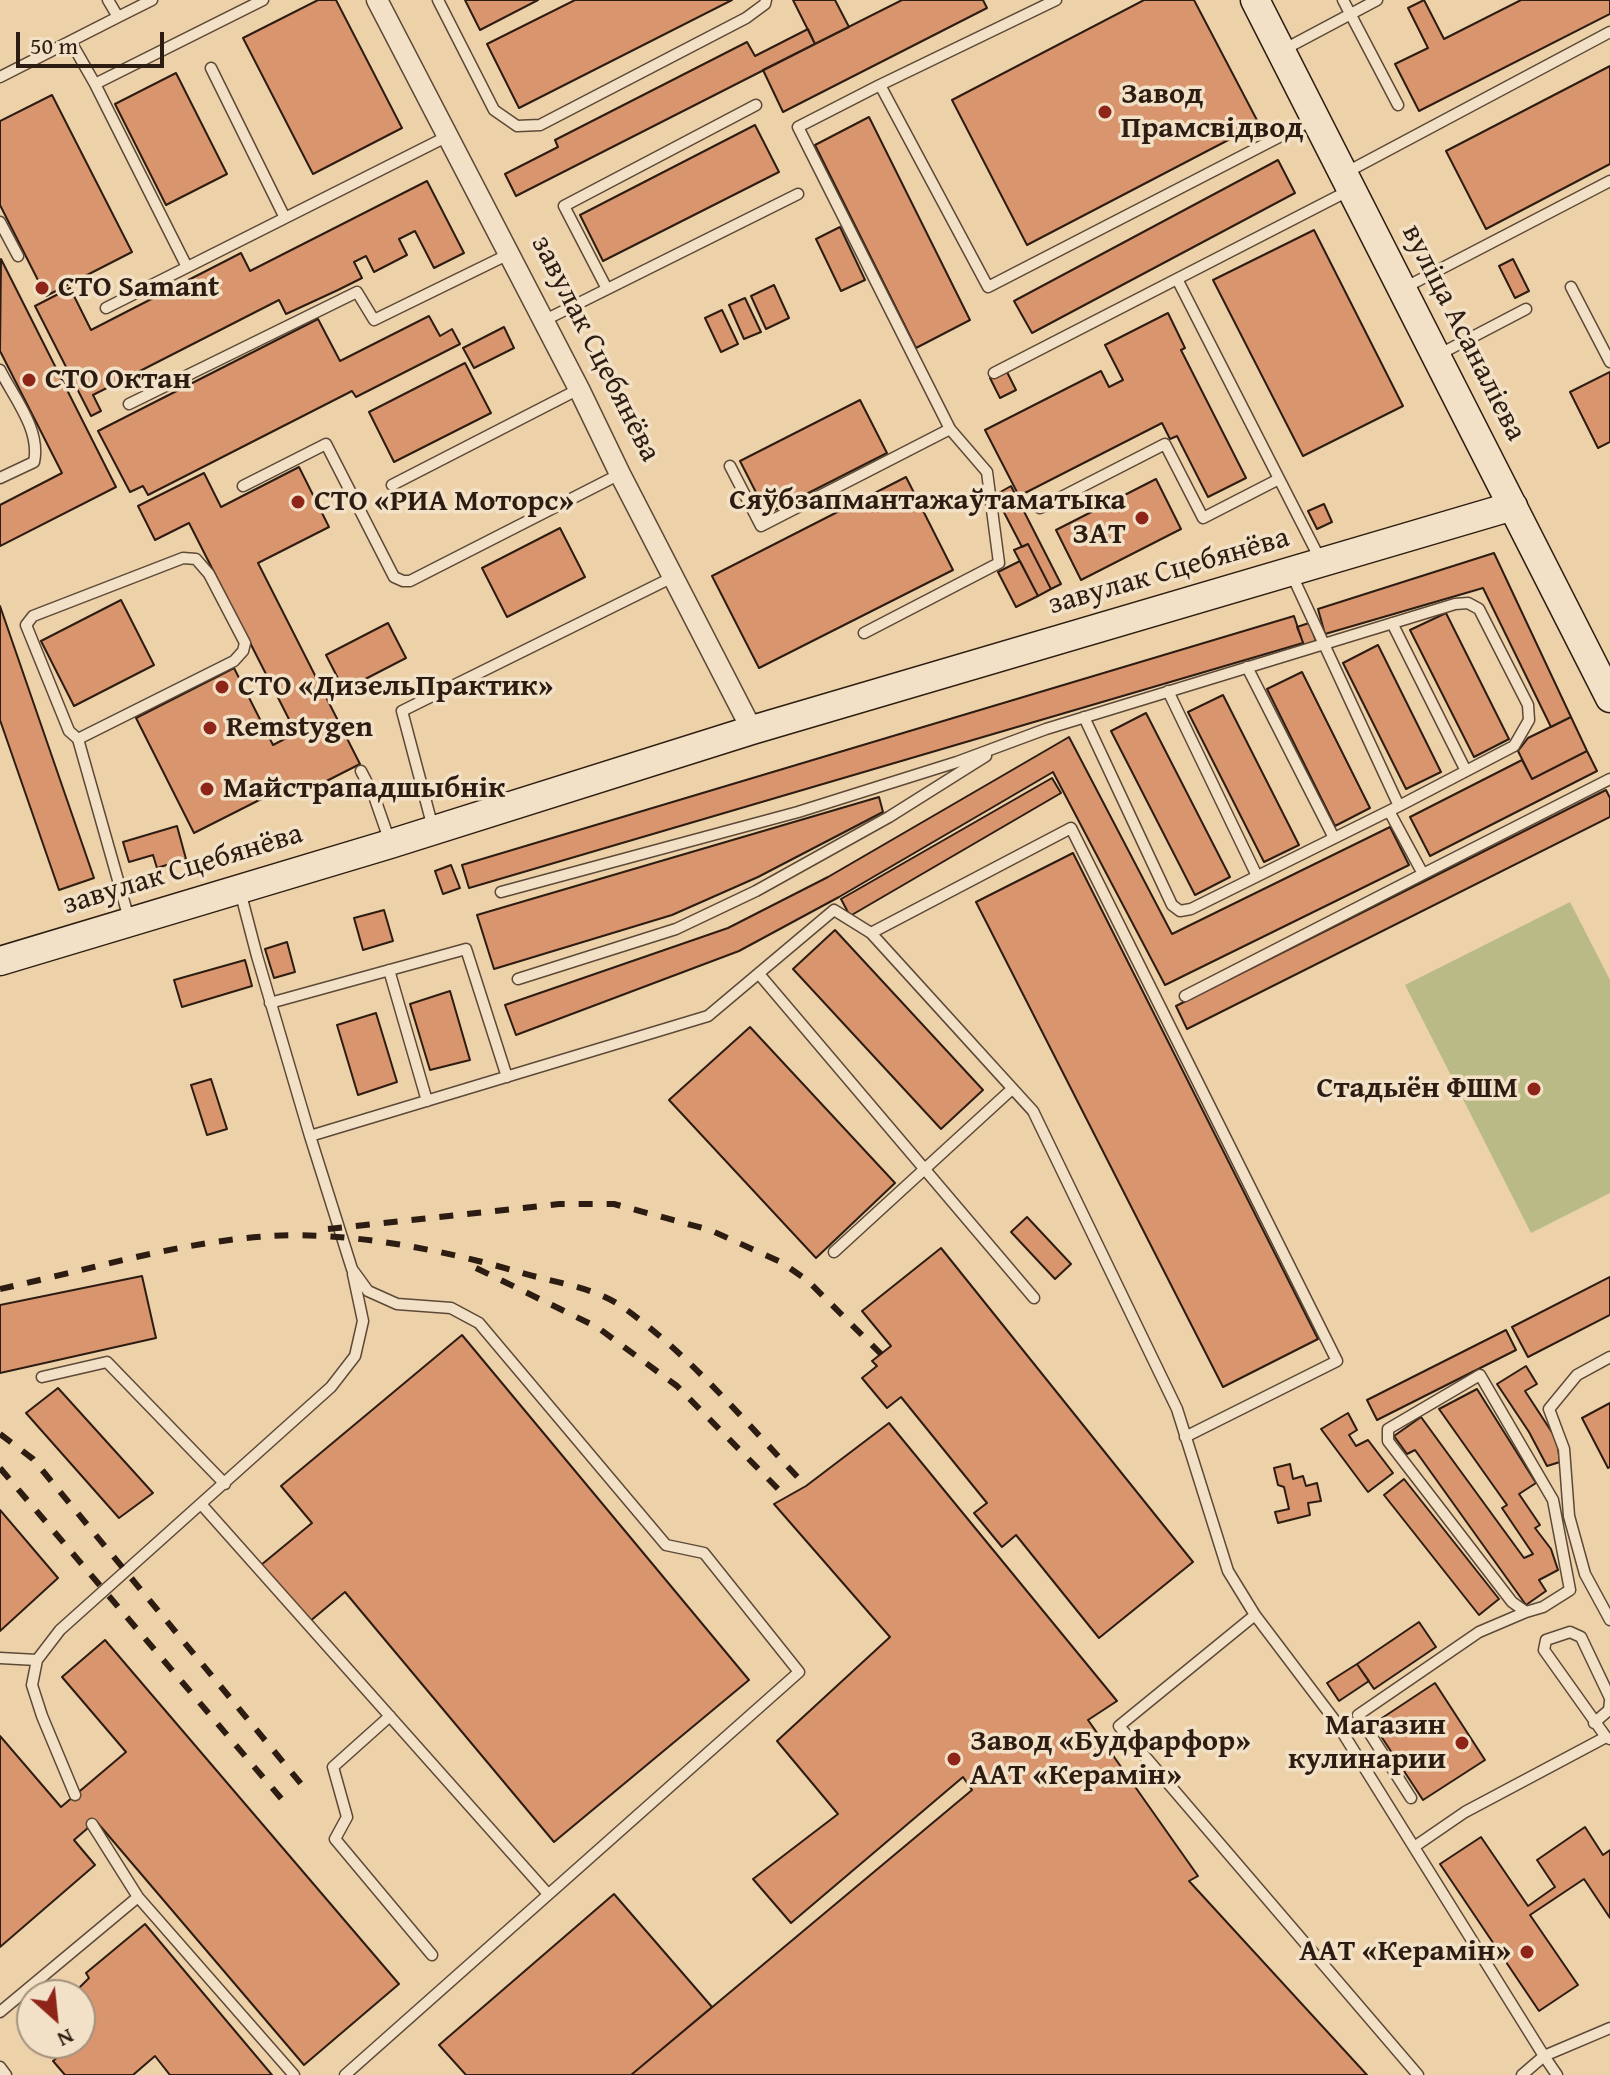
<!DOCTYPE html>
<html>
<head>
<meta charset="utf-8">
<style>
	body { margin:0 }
	#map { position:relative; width:1610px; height:2075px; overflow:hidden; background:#ecd1a9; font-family:"Gentium Book Plus",serif }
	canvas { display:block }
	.north { position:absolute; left:16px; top:1979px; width:80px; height:80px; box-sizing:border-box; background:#f3e1c7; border:2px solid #a4927e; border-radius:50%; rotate:153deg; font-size:22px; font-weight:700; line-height:32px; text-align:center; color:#2d1c11 }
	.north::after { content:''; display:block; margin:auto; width:28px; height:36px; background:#8f2418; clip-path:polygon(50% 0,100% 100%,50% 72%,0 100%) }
	.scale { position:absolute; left:16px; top:32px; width:148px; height:36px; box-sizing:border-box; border:4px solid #2d1c11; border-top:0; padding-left:10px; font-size:24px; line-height:28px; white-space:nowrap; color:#2d1c11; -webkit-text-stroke:6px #f3e1c7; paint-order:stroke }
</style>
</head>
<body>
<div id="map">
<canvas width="1610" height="2075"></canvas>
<div class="north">N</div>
<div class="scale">50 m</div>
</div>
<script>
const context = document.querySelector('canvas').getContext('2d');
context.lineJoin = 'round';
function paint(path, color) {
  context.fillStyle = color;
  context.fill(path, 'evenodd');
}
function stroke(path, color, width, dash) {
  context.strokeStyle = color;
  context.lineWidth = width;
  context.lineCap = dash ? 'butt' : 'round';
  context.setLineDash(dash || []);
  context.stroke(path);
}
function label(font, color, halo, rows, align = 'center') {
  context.font = font + ' "Gentium Book Plus",serif';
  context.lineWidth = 7;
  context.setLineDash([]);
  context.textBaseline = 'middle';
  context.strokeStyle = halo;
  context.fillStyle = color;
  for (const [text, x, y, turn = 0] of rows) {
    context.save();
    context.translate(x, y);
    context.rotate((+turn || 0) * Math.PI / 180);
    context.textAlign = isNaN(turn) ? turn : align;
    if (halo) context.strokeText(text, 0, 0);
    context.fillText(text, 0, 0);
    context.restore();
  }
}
paint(new Path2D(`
	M1570,902L1610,980V1193L1531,1233L1405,985Z`), '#baba86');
const building = new Path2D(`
	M318,0H336L402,128L313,174L243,38Z
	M465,0H538L480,30Z
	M575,0H732L519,108L487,44Z
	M793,0H835L849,27L815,44Z
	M902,0H983L987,8L783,112L763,70Z
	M1144,0H1194L1259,124L1027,245L952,100Z
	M1424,0L1444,39L1521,0H1610V14L1419,111L1395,64L1428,48L1408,8Z
	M808,29L815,44L516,196L505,174L558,147L555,140L747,42L755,56Z
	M1610,66V164L1486,229L1446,151Z
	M176,73L227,174L166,205L115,104Z
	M52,95L132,252L46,296L0,205V121Z
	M869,117L970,320L916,348L815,145Z
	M755,125L779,172L603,261L580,215Z
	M1278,160L1295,193L1032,333L1014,301Z
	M427,181L464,253L434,268L415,231L399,239L407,255L374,272L366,256L354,262L362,278L338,290L286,314L279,300L93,395L101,411L91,416L35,306L70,288L91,330L241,253L250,271Z
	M840,227L865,280L841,291L816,239Z
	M1314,230L1403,406L1303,456L1213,280Z
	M1,259L116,487L0,546V505L62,473L0,351Z
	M1513,259L1529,291L1515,298L1499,266Z
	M774,285L789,318L766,329L751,296Z
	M745,298L761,332L744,339L729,305Z
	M722,310L738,344L721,352L705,318Z
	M1168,313L1185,348L1181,350L1246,478L1208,497L1177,436L1170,439L1162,423L1019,496L985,430L1101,371L1109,387L1123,380L1105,345Z
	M429,316L440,336L452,329L460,344L356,397L352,391L148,495L143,486L130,492L98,431L318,319L340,361Z
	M504,327L514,348L474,368L463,348Z
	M465,363L491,413L394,462L369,412Z
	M1006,370L1016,390L1000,398L990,378Z
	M1610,372V442L1598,448L1570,392Z
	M860,400L887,453L767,514L740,461Z
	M299,467L329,527L258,563L360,764L299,795L293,783L194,833L136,718L234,668L273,745L296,733L189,523L155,540L138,506L204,473L221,507Z
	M906,477L953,570L759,668L712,576Z
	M1156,479L1181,529L1081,580L1056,530Z
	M1011,486L1061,584L1051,589L1028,544L1022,547L995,495Z
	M1324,504L1332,522L1317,529L1308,511Z
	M560,528L585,577L507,617L482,568Z
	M1028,544L1051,589L1038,596L1014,550Z
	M1494,553L1571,717L1551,727L1483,588L1325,634L1318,609Z
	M1020,561L1038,596L1016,607L998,572Z
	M121,600L154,665L74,706L41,641Z
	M0,606L94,878L59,890L0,720Z
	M1446,613L1509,739L1474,757L1410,630Z
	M1294,616L1303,643L469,888L462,865Z
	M388,623L406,658L344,690L326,655Z
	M1309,623L1316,641L1304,645L1297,627Z
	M1378,645L1441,772L1406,789L1343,663Z
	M1302,672L1370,808L1335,826L1267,689Z
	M1223,695L1299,845L1264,862L1188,712Z
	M1146,713L1230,877L1195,895L1111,731Z
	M1571,717L1587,751L1532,779L1518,751L1528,738Z
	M1069,737L1172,934L1390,827L1409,865L1165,985L1053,772L839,897L739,951L516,1035L505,1005L728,928L828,877Z
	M1587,751L1597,771L1430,856L1410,817L1522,760L1532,779Z
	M1052,778L1061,793L850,916L841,899Z
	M1606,790L1610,798V817L1187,1029L1176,1006Z
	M879,797L883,812L758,877L672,915L494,969L477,915Z
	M177,826L186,859L157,868L153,855L129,862L123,842Z
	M1073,853L1318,1339L1223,1387L976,902Z
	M451,865L460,888L443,894L435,871Z
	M384,910L393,941L363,950L354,918Z
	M835,930L983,1090L941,1129L793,969Z
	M287,942L295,972L274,978L265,949Z
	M245,960L252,986L182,1007L174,980Z
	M450,991L470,1060L430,1070L410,1004Z
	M376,1013L397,1082L358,1095L337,1025Z
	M750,1027L895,1183L816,1258L669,1100Z
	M211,1079L227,1129L207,1135L191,1085Z
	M1027,1217L1071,1264L1055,1279L1011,1232Z
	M941,1248L1193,1562L1099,1638L1016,1535L1002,1547L974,1513L987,1503L901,1397L887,1408L862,1378L877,1366L872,1361L891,1346L862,1311Z
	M142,1276L156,1338L0,1373V1305Z
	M1610,1277V1315L1528,1357L1512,1327Z
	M1506,1330L1516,1350L1377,1420L1367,1400Z
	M462,1335L749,1680L554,1842L345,1592L309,1622L261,1565L312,1523L281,1486Z
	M1526,1366L1537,1384L1525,1391L1557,1440L1560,1462L1547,1466L1529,1432L1497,1384Z
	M58,1388L153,1493L119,1518L26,1413Z
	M1477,1389L1536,1483L1519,1494L1540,1525L1535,1528L1551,1549L1558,1570L1539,1580L1546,1591L1526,1605L1415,1450L1407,1454L1394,1436L1421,1417L1524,1558L1533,1554L1502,1508L1507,1505L1439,1409Z
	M1610,1403V1467L1608,1468L1582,1418Z
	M1348,1413L1357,1430L1349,1435L1356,1446L1368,1440L1393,1473L1368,1492L1321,1429Z
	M889,1423L1117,1701L1088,1720L1198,1876L1189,1881L1367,2075H631L972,1790L963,1777L791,1923L753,1879L838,1814L777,1741L890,1637L774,1504L806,1486Z
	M1290,1464L1293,1479L1303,1476L1306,1486L1317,1483L1321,1501L1308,1503L1310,1515L1278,1523L1275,1512L1289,1509L1284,1487L1278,1485L1274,1468Z
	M1404,1479L1499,1599L1479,1615L1384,1495Z
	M0,1510L58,1578L0,1631Z
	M1419,1622L1436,1647L1374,1689L1357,1664Z
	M105,1640L399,1984L304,2065L96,1821L74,1840L95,1865L0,1947V1736L61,1807L126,1752L62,1677Z
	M1357,1664L1369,1681L1339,1701L1327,1683Z
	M1435,1683L1485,1760L1423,1800L1373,1724Z
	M1585,1827L1603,1855L1610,1850V1918L1584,1879L1530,1915L1578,1985L1539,2011L1440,1864L1481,1837L1528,1906L1555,1887L1537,1860Z
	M614,1894L712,2007L631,2075H466L439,2045Z
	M145,1924L272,2075H170L155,2056L133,2075H65L53,2061L75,2043H80V1995H72L89,1978L86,1973Z`);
paint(building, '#d8956e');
stroke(building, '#2d1c11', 2);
const lane = new Path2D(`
	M438,0L494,110L517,126L540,125L746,18L765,4L766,0
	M1056,0L880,85L988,287L1314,119
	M1343,0L1398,105
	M118,17L152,0
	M71,42L95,84L263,0
	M1283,50L1377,0
	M211,68L285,218
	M0,77L118,17L108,0
	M95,84L187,267
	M1347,172L1610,32
	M0,222L18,256
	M1177,279L1320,559
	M1571,287L1610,362
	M1404,288L1610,181
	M607,289L564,206L756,105
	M106,308L448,136
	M543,321L798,194
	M1438,355L1526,309
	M0,370C14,398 41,430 34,462L0,478
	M994,373L1350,190
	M129,404L357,292L374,320L509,254
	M730,466L761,526L950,429L798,127L880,85
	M392,485L579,389
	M243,486L326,444L394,577L403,581H410L620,474
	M1040,508L1165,444L1203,518L1279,479
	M1392,623L1466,771
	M864,633L999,563L987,472L950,429
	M1247,667L1334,838
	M1168,691L1257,876
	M1084,717L1172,905L1180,911L1191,909L1399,806
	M78,739L234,661L243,651L245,643L209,574L196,559L183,558L33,616L26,625L69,731L78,739L129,919
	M361,771L374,796L390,842
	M1389,811L1423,874L1610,779
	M433,828L402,711L673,577
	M240,891L257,956L310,1136L708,1016L834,910L871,933L1033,1111L1177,1409L1228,1571L1255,1615L1336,1722L1544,2056L1522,2075
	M501,892L798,812L957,762L1046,729L1455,604L1468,603L1479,609L1528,705L1529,720L1514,746L1399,806L1291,573
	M871,933L1071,828L1337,1361L1185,1437
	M389,970L427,1101
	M759,974L1034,1298
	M518,979L676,929L756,891L889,817L986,756
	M1185,996L1423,874
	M270,1003L466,949L507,1077
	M310,1136L352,1269L368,1291L397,1304L451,1308L479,1323L666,1545L704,1553L799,1672L345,2075
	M834,1252L1012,1089
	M1610,1357L1577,1375L1549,1409L1564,1449L1569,1516L1585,1574L1610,1620
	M1480,1375L1553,1500L1570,1590L1543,1607L1526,1612L1512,1602L1388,1441V1429Z
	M42,1377L107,1362L225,1484
	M201,1504L548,1894
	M1255,1615L1119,1726L1418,2075
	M0,1658L37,1660
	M1610,1698L1581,1637L1570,1632L1546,1640L1544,1650L1606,1737L1610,1739
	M390,1716L333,1767L347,1817L335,1839L432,1955
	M1594,1723L1609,1710L1610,1701
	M75,1795L42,1716L32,1685L37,1660L60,1630L331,1387L355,1356L363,1321L353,1274
	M1411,1798L1358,1715L1479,1632L1526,1612
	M92,1824L138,1897L294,2075
	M1414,1847L1465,1812L1606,1737
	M0,2012L138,1897
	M0,2067L6,2075
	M1557,2075L1544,2056L1610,2028`);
const street = new Path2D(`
	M377,0L579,389L620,474L752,730`);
const secondary = new Path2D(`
	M1255,0L1610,698
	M0,961L390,844L752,730L1513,506`);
stroke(lane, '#5d4937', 13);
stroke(street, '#5d4937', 23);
stroke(secondary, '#2d1c11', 31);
stroke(lane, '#f3e1c7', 10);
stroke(street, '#f3e1c7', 20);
stroke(secondary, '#f3e1c7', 28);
stroke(new Path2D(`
	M328,1229L559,1204H614L710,1230L781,1262L807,1280L881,1354
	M476,1268L597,1327L677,1386L785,1496
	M0,1289C88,1270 182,1241 272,1236C349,1231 449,1251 522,1273C557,1283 594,1287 624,1308C690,1355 750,1427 806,1486
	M0,1434L33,1459L302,1785
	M0,1468L285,1803`), '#2d1c11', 6, [14, 14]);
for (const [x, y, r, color] of [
	[1105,112,8,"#8f2418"],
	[42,288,8,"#8f2418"],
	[29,380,8,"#8f2418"],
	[298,502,8,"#8f2418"],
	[1142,518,8,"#8f2418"],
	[222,687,8,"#8f2418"],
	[210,728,8,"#8f2418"],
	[207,789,8,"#8f2418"],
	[1534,1089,8,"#8f2418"],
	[1462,1743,8,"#8f2418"],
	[954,1759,8,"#8f2418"],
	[1527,1952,8,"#8f2418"]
]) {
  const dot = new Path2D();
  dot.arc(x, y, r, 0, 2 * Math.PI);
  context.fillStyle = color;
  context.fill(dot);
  stroke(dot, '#f3e1c7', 3);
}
label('bold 30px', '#2d1c11', '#f3e1c7', [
	["Завод",1121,95],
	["Прамсвідвод",1121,129],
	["СТО Samant",58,288],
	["СТО Октан",45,380],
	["Сяўбзапмантажаўтаматыка",1126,501,"right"],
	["ЗАТ",1126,535,"right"],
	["СТО «РИА Моторс»",314,502],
	["СТО «ДизельПрактик»",238,687],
	["Remstygen",226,728],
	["Майстрападшыбнік",223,789],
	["Стадыён ФШМ",1518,1089,"right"],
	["Магазин",1446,1726,"right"],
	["кулинарии",1446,1760,"right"],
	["Завод «Будфарфор»",970,1742],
	["ААТ «Керамін»",970,1776],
	["ААТ «Керамін»",1511,1952,"right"]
], 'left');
label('30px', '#2d1c11', '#f3e1c7', [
	["вуліца Асаналіева",1463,333,63],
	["завулак Сцебянёва",595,349,63],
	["завулак Сцебянёва",1169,572,-16],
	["завулак Сцебянёва",183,870,-17]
]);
</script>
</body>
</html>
